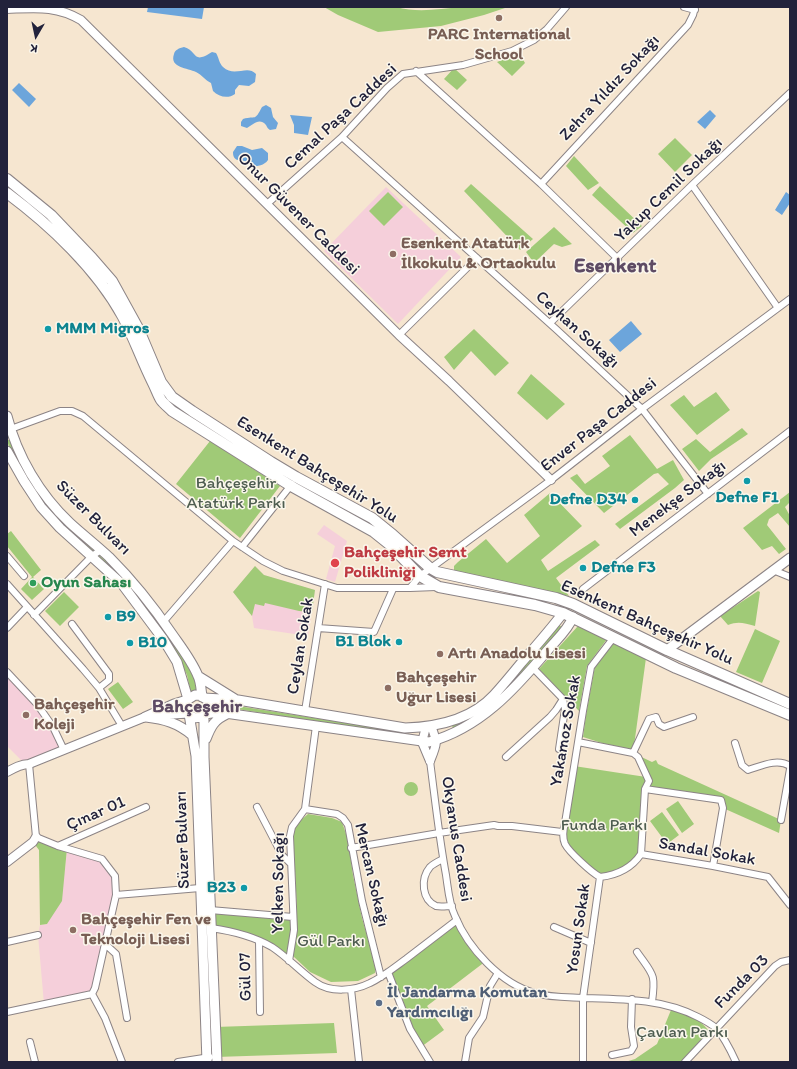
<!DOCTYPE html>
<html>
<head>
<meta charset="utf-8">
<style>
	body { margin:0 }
	#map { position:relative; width:797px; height:1069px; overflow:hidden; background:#f6e6d0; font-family:Itim,sans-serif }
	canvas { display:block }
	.frame { position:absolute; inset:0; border:8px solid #22223b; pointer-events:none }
	.north { position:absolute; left:16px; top:16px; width:40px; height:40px; -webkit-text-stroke:3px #fbf7ec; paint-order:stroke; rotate:189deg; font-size:11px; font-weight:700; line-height:16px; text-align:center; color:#22223b }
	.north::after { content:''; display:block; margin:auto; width:14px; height:18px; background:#22223b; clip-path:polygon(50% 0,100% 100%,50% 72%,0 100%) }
</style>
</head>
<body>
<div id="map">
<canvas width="797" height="1069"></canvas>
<div class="frame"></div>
<div class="north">K</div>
</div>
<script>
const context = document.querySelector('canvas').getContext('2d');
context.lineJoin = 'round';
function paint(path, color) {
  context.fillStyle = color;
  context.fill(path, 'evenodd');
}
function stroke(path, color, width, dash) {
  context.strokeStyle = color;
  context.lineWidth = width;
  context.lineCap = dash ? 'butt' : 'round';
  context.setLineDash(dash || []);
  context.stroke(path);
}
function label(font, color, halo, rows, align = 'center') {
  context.font = font + ' Itim,sans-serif';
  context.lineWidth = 3;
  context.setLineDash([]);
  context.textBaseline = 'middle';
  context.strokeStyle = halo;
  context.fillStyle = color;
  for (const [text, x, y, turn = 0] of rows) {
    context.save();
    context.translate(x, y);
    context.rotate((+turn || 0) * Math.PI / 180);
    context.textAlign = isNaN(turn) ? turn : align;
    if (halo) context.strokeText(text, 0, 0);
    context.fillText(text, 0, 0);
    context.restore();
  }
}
paint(new Path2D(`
	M386,187L461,257L398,324L324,251Z
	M324,525L347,541L335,582L326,579L335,546L317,534Z
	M255,566L264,575L315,590L308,636L254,628L252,616L233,592Z
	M7,672L37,704L64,750L25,764L7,746Z
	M67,848L102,859L108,866L116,885L92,994L44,1004L38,935L40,925L47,924L65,870Z`), '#f5cfda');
paint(new Path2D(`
	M324,7H396C418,13 439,9 461,7C477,6 493,7 508,7L484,15L441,26L378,32L338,15Z
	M519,53L525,63L512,76L497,62Z
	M454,68L467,80L457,90L444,79Z
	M675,138L692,155L675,172L658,154Z
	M574,156L599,183L588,190L566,166Z
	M471,184L533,239L520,250L464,191Z
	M600,186L642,226L633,233L592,195Z
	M388,192L403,207L384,226L369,211Z
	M554,227L572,244L562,247L554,244L534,263L526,252Z
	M474,329L509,363L495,376L471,351L454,370L444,357Z
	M531,374L565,404L547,420L517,393Z
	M716,392L730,410L697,435L670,405L684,395L694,407Z
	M742,428L748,434L711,459L699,471L682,449L696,439L710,452Z
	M630,435L657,469L673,460L684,480L675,488L620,529L615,524L669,484L658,473L654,474L604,513L570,478L577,474L585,484L610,466L602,456Z
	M7,440H10C21,465 35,489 52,510C69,532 92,547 112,567C135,590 155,616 173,643C184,659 194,675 201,694H191L187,675L178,656L160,629L43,506L10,450Z
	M210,441L280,486L240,538L176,484Z
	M790,492V502L785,507L790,516V527L778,513L769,519L767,525L786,549L779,554L772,546L762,550L743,528Z
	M550,493L582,526L541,560L548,571L595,540L600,545L556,578L569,596L454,572V566L458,562L486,539L507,563L540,536L524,515Z
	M11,531L41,570L33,577L44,589L32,600L21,589L32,577L7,546V534Z
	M255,566L264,575L315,590L312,612L299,611L265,603L264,606L255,604L252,616L233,592Z
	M758,591L760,592L755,626C744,623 738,621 728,625L720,616Z
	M64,592L79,607L60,626L45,611Z
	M559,625L562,627L497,700L487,709L453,729L452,725L495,698Z
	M578,626L607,639L587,666L579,711L539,669Z
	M755,629L780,641L762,683L736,672Z
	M614,643L646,658L633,753L652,762L656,760L658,764L781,820L779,833L723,808L721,800L645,789L641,854L615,874L600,877L566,845L565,823L574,766L646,777L633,753L583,737L586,715L595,666Z
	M118,682L133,702L123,709L108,689Z
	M219,703L403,732V735L237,709L219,711Z
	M404 789a7 7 0 1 1 14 0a7 7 0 1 1-14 0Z
	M678,801L694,824L682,833L666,809Z
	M662,812L679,835L667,844L650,821Z
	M308,814L332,818L342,822L348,840L353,875L362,918L376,967L375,973L358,981L331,982L310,972L293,956L297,910L293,832L300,821Z
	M36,837L67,848L62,901L47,924L40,925L39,850L33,842Z
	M210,910L293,917L289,961L259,941L211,928Z
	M457,920L486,961L427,1006L444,1030L421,1047L388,972Z
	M671,1010C689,1016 696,1015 709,1031L681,1062H625L635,1059L657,1044Z
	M334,1023L337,1053L216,1057L215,1027Z`), '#a0ca77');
paint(new Path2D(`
	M148,7H204L202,19L147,12Z
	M184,47C198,51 192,65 212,52L216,53C219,58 219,63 223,67C235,78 247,64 256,74L255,82L249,86L239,85L235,90V94C228,99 219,97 213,91L211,83C205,80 202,75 196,72C188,68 169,68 174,54C175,50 179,48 184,47Z
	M19,83L36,99L29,107L12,90Z
	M266,105L271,108L273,117L278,123L276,129L270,130C268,129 267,127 266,125C259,117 253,125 247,128L241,126V122L243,119C257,115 254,122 262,107Z
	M710,110L716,116L705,129L697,122Z
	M290,115L312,117L308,135L294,133V125Z
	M237,146H242L252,150L262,148L268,153V160C264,166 258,165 251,168L248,162C241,159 233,163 233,152Z
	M786,192L790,195V203L782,215L775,210Z
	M631,321L642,334L620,352L609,340Z`), '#6ca5db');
const minor = new Path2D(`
	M684,7L695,10
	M416,71L541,184L618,259
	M342,137L557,330L642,409L708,494
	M541,184L688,25L693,15L695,7
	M692,185L778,308
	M267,204L342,137L387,88L403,74L463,65L512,51L534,40L547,29L566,7
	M550,323L692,185L790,93
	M399,335L477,258
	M8,430L60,411H72L83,416L233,541L263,561L283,571L337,588H410L420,576L551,480L642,409L790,299
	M242,547L292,484
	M7,556L24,576
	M773,570L790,577
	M7,584L83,669L99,688L122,726
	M410,588L436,587
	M583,589L790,431
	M34,615L92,556L101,550
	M164,621L233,541
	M72,624L109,674V680L99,688
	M7,628L27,607
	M318,628L374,632L393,589
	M533,668L563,699L565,709L559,749
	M7,672L37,704L53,727L64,750
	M305,711L325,584
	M578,742L633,753L638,757L649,781L645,789L641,854C631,869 617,875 600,877
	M735,743L742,765L748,770C761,766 777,758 790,766
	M633,753L649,719L656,717L659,724L664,727L693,717
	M506,757L550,717L556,710L563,699
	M430,761C435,799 439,837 446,875C448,888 449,904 455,916C468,948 501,984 535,993C551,998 569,997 586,998C624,999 663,999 698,1017C704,1020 711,1024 716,1028C724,1037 731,1051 736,1062
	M645,789L721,800L723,808L713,866
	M257,807L282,855L291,864
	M305,809L337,814L343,818L348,825L362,901L381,977
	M305,809L316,726
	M781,820L790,769
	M58,846L146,807
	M351,848L439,833L494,825L498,826H512L562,832
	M641,854L713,866L768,877L790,905
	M443,859C439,861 433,864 430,867C420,879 422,900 436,906C441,907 447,906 452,906
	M600,877C592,873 569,852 565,844C562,837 563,830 565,823L583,711L591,667L611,641
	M116,895L200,888
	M210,910L293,917
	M554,927L591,943
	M211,928C232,931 253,936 272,947C287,957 300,971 315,982C330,993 354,991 370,983C383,977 395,967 406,959C423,946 440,933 457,920
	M259,941L260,1012
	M7,942L38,935
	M104,943L116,954L127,1018
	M637,952C653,975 656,973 652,1002
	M289,961L294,930L290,836L292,827L305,809
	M388,972L410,1029L430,1062
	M351,989L359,1062
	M92,994L105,1018L122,1062
	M7,1012L92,994L95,988L116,895L115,876L102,859L58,846L36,837L29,764
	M30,1042L35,1062
	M612,1055L631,1051L634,1046L631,1027L632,999
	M178,1062L210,1057
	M465,1062L469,1038L483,1017L490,986L498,973
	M583,1062V998L600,877
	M685,1062L775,966L781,962L790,960`);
const tertiary = new Path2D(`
	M7,9C35,8 56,5 81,20L399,335L449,381L551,480
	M426,727L422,742L430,761
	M430,761C437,744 438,743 431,726
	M7,772C14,768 21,764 29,764L145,717
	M7,862L33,842L36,837`);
const secondary = new Path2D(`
	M7,416C17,456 40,495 70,523C82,534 96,545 109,557C133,581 153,606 172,634C181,647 192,661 198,676C201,682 201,690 202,697
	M7,451L24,481L41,507L60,528L122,584L163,639L177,662L188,699
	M667,650L790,558
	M198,676L235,699
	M204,698L238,700L405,728C438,727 471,720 494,695C504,684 513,673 522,662C536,646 550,630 563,613
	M189,714L196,756L207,1062
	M205,714L218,712L429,742C480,728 514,690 547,651C556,640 568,630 573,617
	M158,715L188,713
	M204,715V757L217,1062
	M145,717L174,704L187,700L195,695C224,695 197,735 186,709L187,700
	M146,717C164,719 178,723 192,735
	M206,739C211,726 214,720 227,714`);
const primary = new Path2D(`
	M7,179L51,215L92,258L112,281L139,330L161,382L172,397L192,411L271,462L296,477L372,518L393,535L430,568L437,572L556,598L573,604L667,650L790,704
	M7,193C50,225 97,269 123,317C134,338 142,361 153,383C156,389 158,395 161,400C164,404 168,407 172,411L291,486L374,532L389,544L420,576L439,587L535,605L563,613L676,668L790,715`);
stroke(minor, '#8c8486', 8);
stroke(tertiary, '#8c8486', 10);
stroke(secondary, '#8c8486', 11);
stroke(primary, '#8c8486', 12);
stroke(minor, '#fff', 6);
stroke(tertiary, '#fff', 8);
stroke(secondary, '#fff', 9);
stroke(primary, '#fff', 10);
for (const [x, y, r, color] of [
	[499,18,4,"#8d6e63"],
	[393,254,4,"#8d6e63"],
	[48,329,4,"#0f9aa8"],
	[747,481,4,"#0f9aa8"],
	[635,500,4,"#0f9aa8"],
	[335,563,5,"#e0444e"],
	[583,568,4,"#0f9aa8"],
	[33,583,4,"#2e9e5b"],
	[108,617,4,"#0f9aa8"],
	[399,642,4,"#0f9aa8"],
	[130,643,4,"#0f9aa8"],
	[440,654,4,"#8d6e63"],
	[388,688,4,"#8d6e63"],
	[26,715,4,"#8d6e63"],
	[244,888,4,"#0f9aa8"],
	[73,930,4,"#8d6e63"],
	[379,1003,4,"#5c6f8a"]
]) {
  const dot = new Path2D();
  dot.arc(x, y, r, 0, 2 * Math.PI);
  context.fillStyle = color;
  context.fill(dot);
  stroke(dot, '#fbf7ec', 1.5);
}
label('bold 17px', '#785e54', '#fbf7ec', [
	["PARC International",499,35,"center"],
	["School",499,55,"center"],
	["Esenkent Atatürk",401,244],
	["İlkokulu & Ortaokulu",401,264],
	["Artı Anadolu Lisesi",448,654],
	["Bahçeşehir",396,678],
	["Uğur Lisesi",396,698],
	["Bahçeşehir",34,705],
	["Koleji",34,725],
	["Bahçeşehir Fen ve",81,920],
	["Teknoloji Lisesi",81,940]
], 'left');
label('17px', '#22223b', '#fbf7ec', [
	["Zehra Yıldız Sokağı",610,88,-47],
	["Cemal Paşa Caddesi",341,117,-43],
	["Yakup Cemil Sokağı",669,190,-44],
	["Onur Güvener Caddesi",298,214,45],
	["Ceyhan Sokağı",577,330,42],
	["Enver Paşa Caddesi",599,425,-38],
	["Esenkent Bahçeşehir Yolu",317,470,32],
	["Menekşe Sokağı",678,499,-37],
	["Süzer Bulvarı",93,518,45],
	["Esenkent Bahçeşehir Yolu",647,623,24],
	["Ceylan Sokak",301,646,-81],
	["Yakamoz Sokak",566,731,-80],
	["Çınar 01",96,814,-24],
	["Okyanus Caddesi",456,839,81],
	["Süzer Bulvarı",183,840,-92],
	["Sandal Sokak",707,852,10],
	["Mercan Sokağı",371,875,77],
	["Yelken Sokağı",279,883,-89],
	["Yosun Sokak",579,929,-82],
	["Gül 07",246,977,-91],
	["Funda 03",742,982,-45]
]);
label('bold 17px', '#0d838f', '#fbf7ec', [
	["MMM Migros",56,329],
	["Defne F1",747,498,"center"],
	["Defne D34",627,500,"right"],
	["Defne F3",591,568],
	["B9",116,617],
	["B1 Blok",391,642,"right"],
	["B10",138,643],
	["B23",236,888,"right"]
], 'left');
label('17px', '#4e5d50', '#fbf7ec', [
	["Bahçeşehir",236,484],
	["Atatürk Parkı",236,504],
	["Funda Parkı",604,826],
	["Gül Parkı",331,942],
	["Çavlan Parkı",682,1033]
]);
label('bold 17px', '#be3a42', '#fbf7ec', [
	["Bahçeşehir Semt",344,553],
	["Polikliniği",344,573]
], 'left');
label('bold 17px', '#27864d', '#fbf7ec', [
	["Oyun Sahası",41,583]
], 'left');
label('bold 17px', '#4e5e75', '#fbf7ec', [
	["İl Jandarma Komutan",387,993],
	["Yardımcılığı",387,1013]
], 'left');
label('bold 19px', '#5e4b64', '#fbf7ec', [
	["Bahçeşehir",197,707]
]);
label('bold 21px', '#5e4b64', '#fbf7ec', [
	["Esenkent",615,267]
]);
</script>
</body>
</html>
